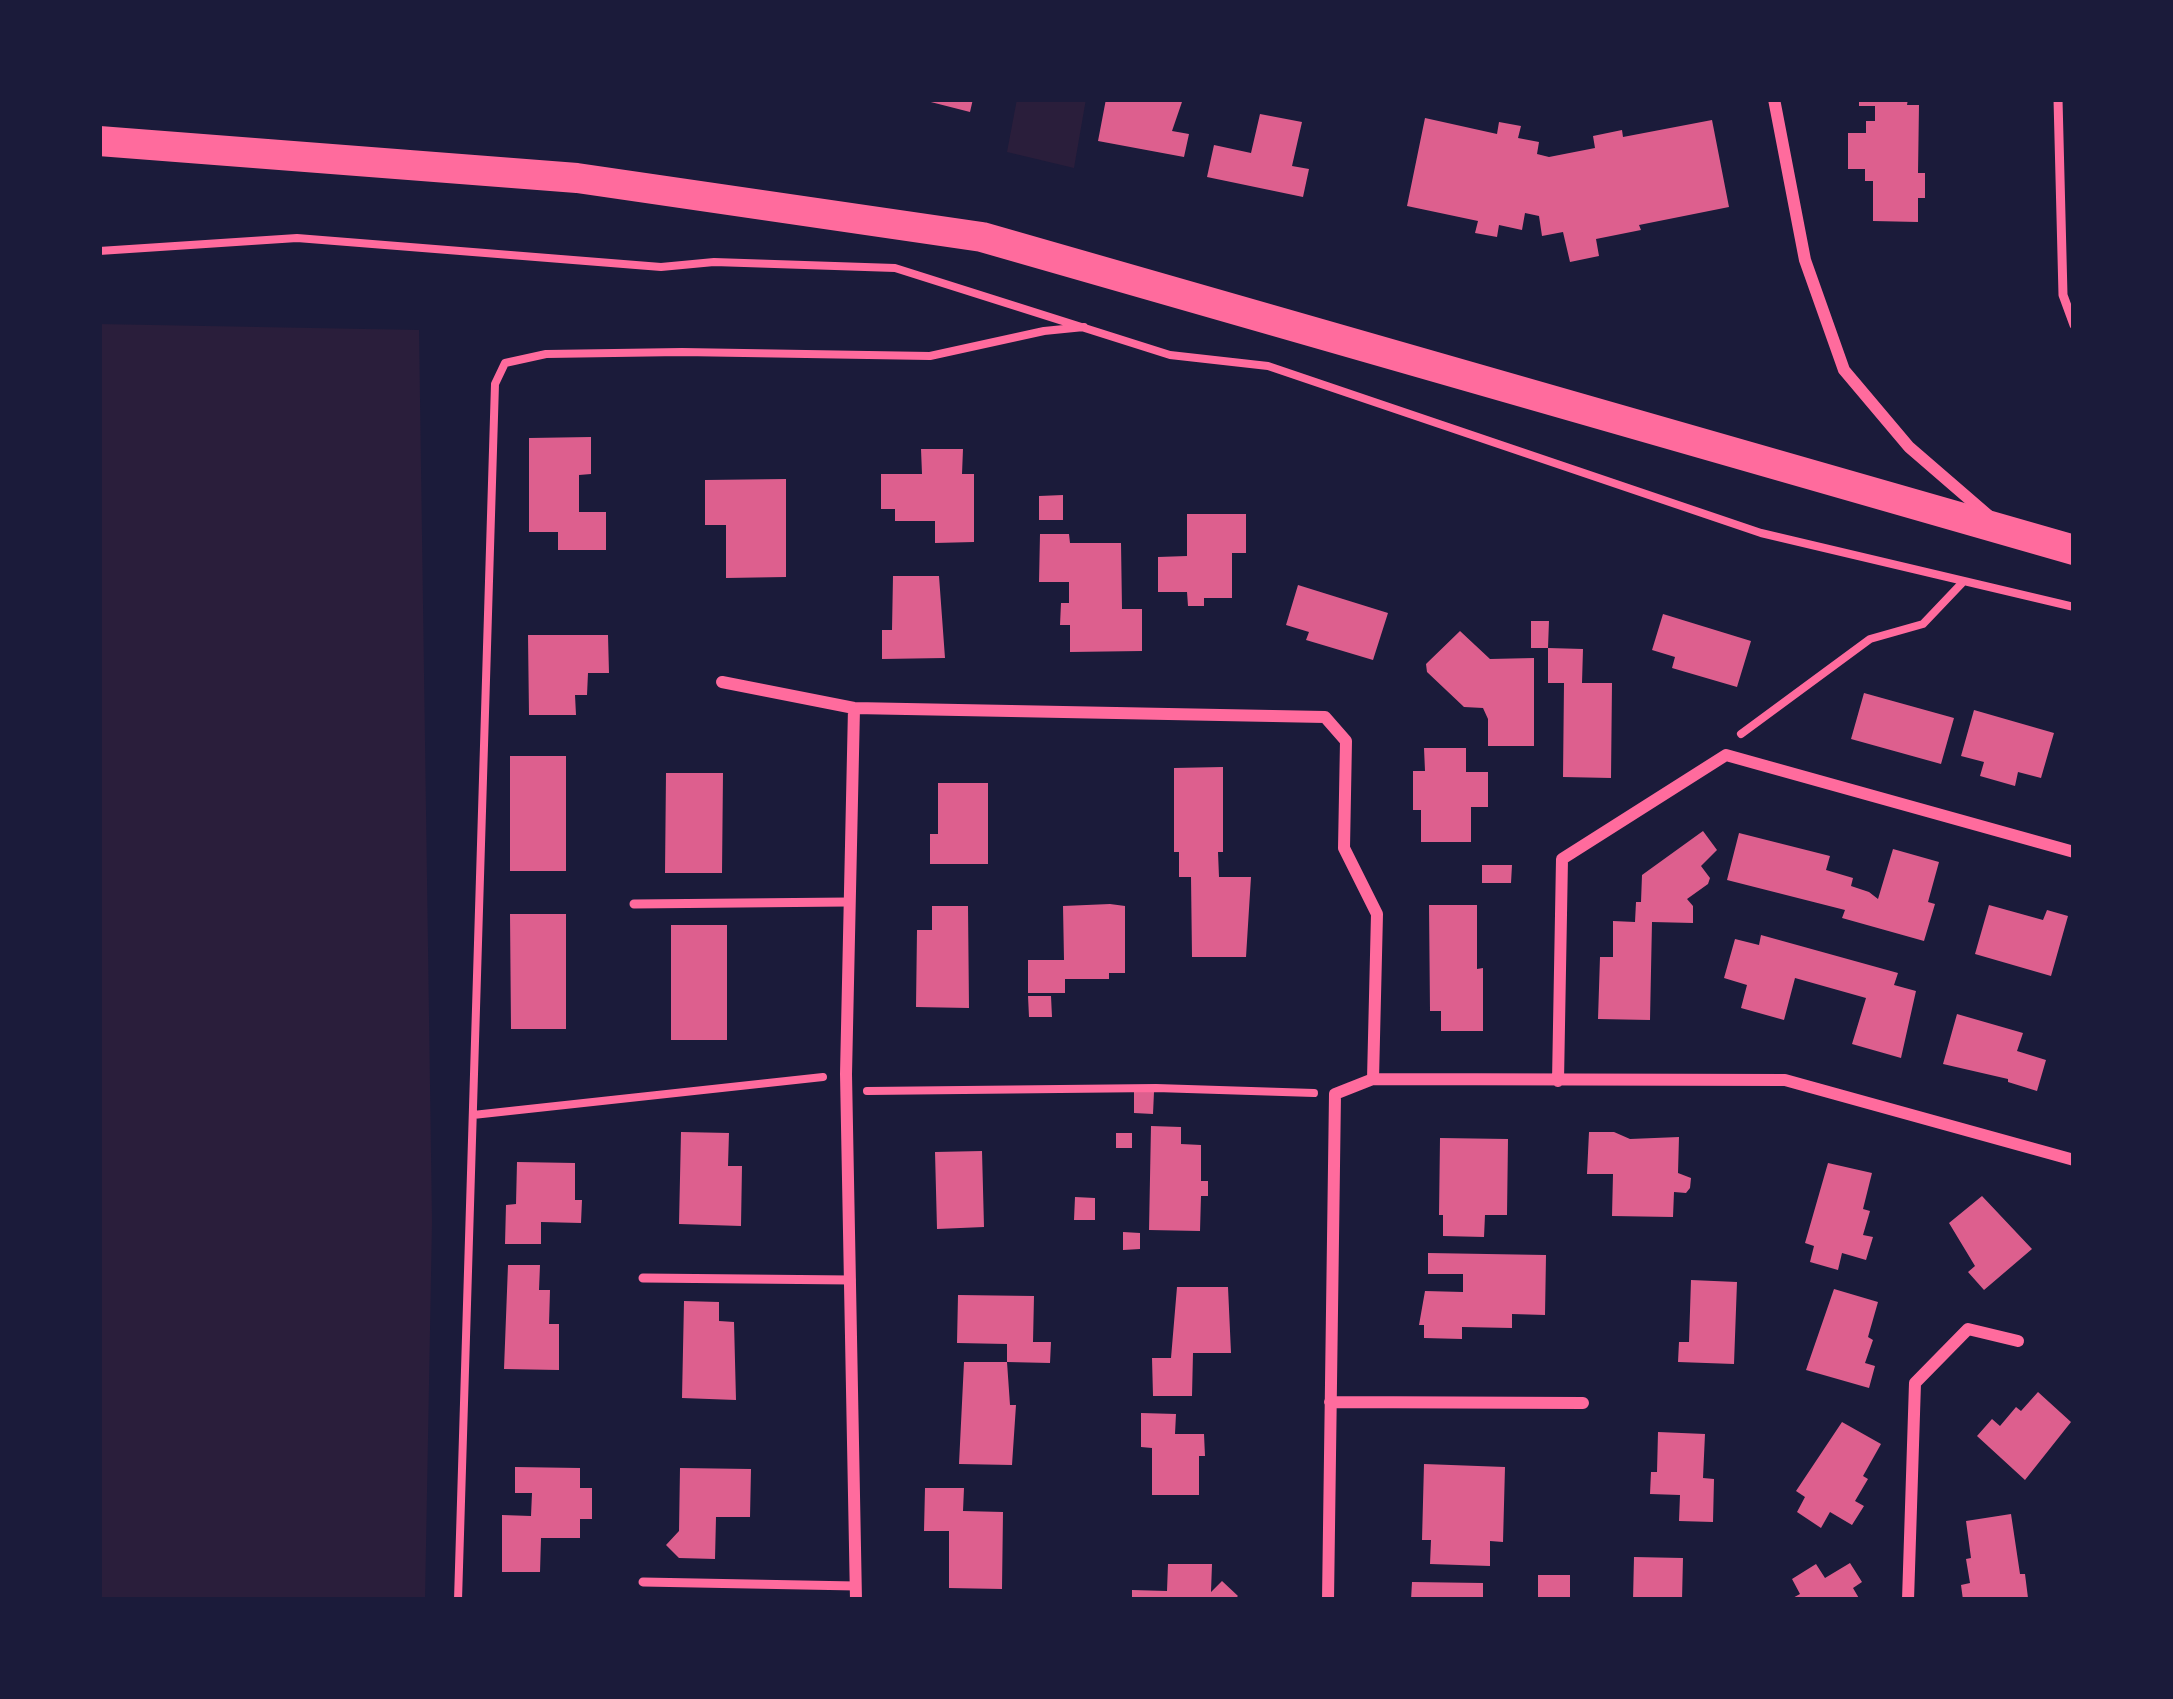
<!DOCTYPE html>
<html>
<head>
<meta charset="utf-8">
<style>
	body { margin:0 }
	#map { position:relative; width:2173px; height:1699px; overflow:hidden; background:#1b1b3a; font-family:Montserrat,sans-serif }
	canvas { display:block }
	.frame { position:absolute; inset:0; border:102px solid #1b1b3a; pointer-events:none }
</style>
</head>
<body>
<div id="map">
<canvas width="2173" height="1699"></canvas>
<div class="frame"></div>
</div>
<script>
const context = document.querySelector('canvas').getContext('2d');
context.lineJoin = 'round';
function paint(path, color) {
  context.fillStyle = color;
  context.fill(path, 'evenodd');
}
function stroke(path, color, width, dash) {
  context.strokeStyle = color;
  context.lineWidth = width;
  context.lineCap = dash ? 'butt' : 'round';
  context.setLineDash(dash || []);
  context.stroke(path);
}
paint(new Path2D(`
	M1017,99H1086L1074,168L1007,152Z
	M99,324L419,330L432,1222L425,1600H99Z`), '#2a1e3b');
paint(new Path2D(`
	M919,99H973L970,112Z
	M1106,99H1183L1172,131L1189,134L1184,157L1098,141Z
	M1859,99H1908L1907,105H1919L1918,173H1925V198H1918V222L1873,221V181H1865V169H1848V133H1866V121H1875V106H1859Z
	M1260,114L1302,122L1292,166L1309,169L1303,197L1207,177L1214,145L1251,153Z
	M1425,118L1497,134L1499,122L1521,126L1518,138L1539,142L1537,154L1549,157L1595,148L1593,136L1622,130L1623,137L1712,120L1729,207L1639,225L1641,230L1596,239L1599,256L1570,262L1563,232L1542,236L1539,216L1525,213L1522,230L1499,225L1497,237L1475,233L1478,221L1407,206Z
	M591,437V474L579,475V512H606V550H558V532H529V438Z
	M921,449H963L962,474H974V542L935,543V521H895V509H881V474H922Z
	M786,479V577L726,578V525H705V480Z
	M1063,495V520H1039V496Z
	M1187,514H1246V553H1232V598H1204V606H1188L1187,592H1158V557L1187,556Z
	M1040,534H1069L1070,543H1121L1122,609H1142V651L1070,652V625H1060L1061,603H1069V582H1039Z
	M893,576H939L945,658L882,659V630H892Z
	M1298,585L1388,613L1373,660L1306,640L1309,632L1286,625Z
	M1663,614L1751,641L1737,687L1672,668L1675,657L1652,650Z
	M1531,621H1549L1548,648H1531Z
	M1460,631L1490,659L1534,658V746H1488V719L1483,708L1464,707L1427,672L1426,664Z
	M528,635H608L609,673H588L587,695H575L576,715H529Z
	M1548,648L1583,649L1582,683H1612L1611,778L1563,777L1564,683H1548Z
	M1864,693L1954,718L1941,764L1851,739Z
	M1974,710L2054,733L2041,778L2018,772L2015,786L1980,776L1984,762L1961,756Z
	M1424,748H1466V772H1488V807H1471V842H1421V810H1413V771H1425Z
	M510,756H566V871H510Z
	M1223,767V852H1218L1219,877H1251L1246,957H1192L1191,877H1179V852H1174V768Z
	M666,773H723L722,873H665Z
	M938,783H988V864H930V834H938Z
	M1703,831L1717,850L1701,866L1710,878L1708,884L1687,899L1693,906V923L1652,922L1650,1020L1598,1019L1600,957H1613V921L1635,922L1636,902H1641L1642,875Z
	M1739,833L1830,856L1826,870L1853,878L1851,886L1869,892L1878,899L1893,849L1939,862L1928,902L1935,904L1924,941L1842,918L1845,910L1727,880Z
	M1482,865H1512L1511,883H1482Z
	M1110,904L1125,906V973H1109V979H1065V993H1028V960H1064L1063,906Z
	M1429,905H1477V969L1483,968V1031H1441V1011H1430Z
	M1989,905L2043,920L2047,910L2068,916L2051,976L1975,954Z
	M932,906H968L969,1008L916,1007L917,930H932Z
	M510,914H566V1029H511Z
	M671,925H727V1040H671Z
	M1761,935L1898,973L1894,985L1916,991L1901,1058L1852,1044L1866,998L1795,978L1784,1020L1741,1008L1747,985L1724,978L1735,939L1759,945Z
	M1028,996H1051L1052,1017H1029Z
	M1957,1014L2023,1033L2017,1051L2046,1060L2037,1091L2008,1082V1079L1943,1064Z
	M1134,1092H1154L1153,1114L1134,1113Z
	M1151,1126L1181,1127V1144L1201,1145V1181H1208V1196H1201L1200,1231L1149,1230Z
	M681,1132L729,1133L728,1166H742L741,1226L679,1224Z
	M1589,1132H1614L1630,1139L1679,1137L1678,1173L1691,1178L1690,1188L1686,1193L1674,1192L1673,1217L1612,1216L1613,1174H1587Z
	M1116,1133H1132V1148H1116Z
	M1440,1138L1508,1139L1507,1215H1485L1484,1237L1443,1236V1215H1439Z
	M982,1151L984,1227L937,1229L935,1152Z
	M517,1162L575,1163V1200H582L581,1223L541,1222V1244H505L506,1205L516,1204Z
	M1828,1163L1872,1173L1863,1209L1870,1211L1863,1235L1873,1237L1866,1260L1842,1253L1838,1270L1810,1262L1814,1246L1805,1243Z
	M1982,1196L2032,1249L1984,1290L1968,1272L1975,1266L1949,1223Z
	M1075,1197L1095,1198V1220H1074Z
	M1123,1232L1140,1233V1249L1123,1250Z
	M1428,1253L1546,1255L1545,1315L1512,1314V1328L1462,1327V1339L1424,1338V1325H1419L1425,1291L1463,1292V1274H1428Z
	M508,1265H540L539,1290H550L549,1324H559V1370L504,1369Z
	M1691,1280L1737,1282L1734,1364L1678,1362L1679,1342H1689Z
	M1177,1287H1228L1231,1353H1193L1192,1396H1153L1152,1358H1171Z
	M1834,1289L1878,1302L1868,1337L1873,1340L1865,1363L1875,1366L1869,1388L1806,1370Z
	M958,1295L1034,1296L1033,1342H1051L1050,1363L1007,1362L1010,1405H1016L1012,1465L959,1464L964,1362H1007V1344L957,1343Z
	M684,1301L719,1302V1321L734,1322L736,1400L682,1398Z
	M2038,1392L2071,1422L2025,1480L1977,1436L1992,1419L2000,1426L2016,1407L2021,1411Z
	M1141,1413L1176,1414L1175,1434H1204L1205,1456H1199V1495H1152V1448L1141,1447Z
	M1842,1422L1881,1444L1863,1476L1868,1479L1855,1501L1864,1506L1852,1525L1830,1512L1821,1528L1797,1512L1805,1497L1796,1491Z
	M1658,1432L1705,1434L1703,1478L1714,1479L1713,1522L1679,1521L1680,1495L1650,1494L1651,1472H1657Z
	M1424,1464L1505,1467L1503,1542L1490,1541V1566L1430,1564L1431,1540H1422Z
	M515,1467L580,1468V1488H592V1519H580V1538H541L540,1572H502V1515L531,1516L532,1493H515Z
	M680,1468L751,1469L750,1517H716L715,1559L679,1558L666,1545L679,1531Z
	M925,1488H964L963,1511L1003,1512L1002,1589L949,1588V1531H924Z
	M2011,1514L2020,1574H2025L2028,1598L1963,1600L1961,1585L1970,1583L1966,1559L1971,1558L1966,1521Z
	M1634,1557L1683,1558L1682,1600H1633Z
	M1850,1563L1862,1582L1853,1588L1860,1600H1789L1800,1594L1792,1579L1816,1564L1825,1578Z
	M1168,1564H1212L1211,1592L1222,1581L1238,1596L1234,1600H1132V1590L1167,1591Z
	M1538,1575H1570V1600H1538Z
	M1412,1582L1483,1583V1600H1411Z`), '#dd5f8e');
stroke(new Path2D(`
	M99,251L297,238L661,267L714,262L895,268L1170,355L1268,366L1761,533L2074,607
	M1741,734L1870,639L1923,624L1963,582
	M867,1091L1156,1088L1314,1093
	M473,1115L823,1077
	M458,1600L495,384L505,363L546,354L682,352L930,356L1044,331L1084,327`), '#ff6b9d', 8);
stroke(new Path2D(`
	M2058,99L2063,295L2074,325
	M634,904L848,902
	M643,1278L851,1280
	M643,1582L856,1586`), '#ff6b9d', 9);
stroke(new Path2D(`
	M1774,99L1805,260L1844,370L1909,447L1990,517
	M722,682L854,708L1325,717L1346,741L1344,848L1377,914L1373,1079L1335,1094L1328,1600
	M854,708L846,1074L856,1600
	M1373,1079L1785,1080L2074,1160
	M1558,1081L1562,859L1726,755L2074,852
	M1330,1402L1583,1403
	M1908,1600L1915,1383L1968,1329L2018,1341`), '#ff6b9d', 12);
stroke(new Path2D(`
	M99,141L577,178L982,237L2074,550`), '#ff6b9d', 30);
</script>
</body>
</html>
